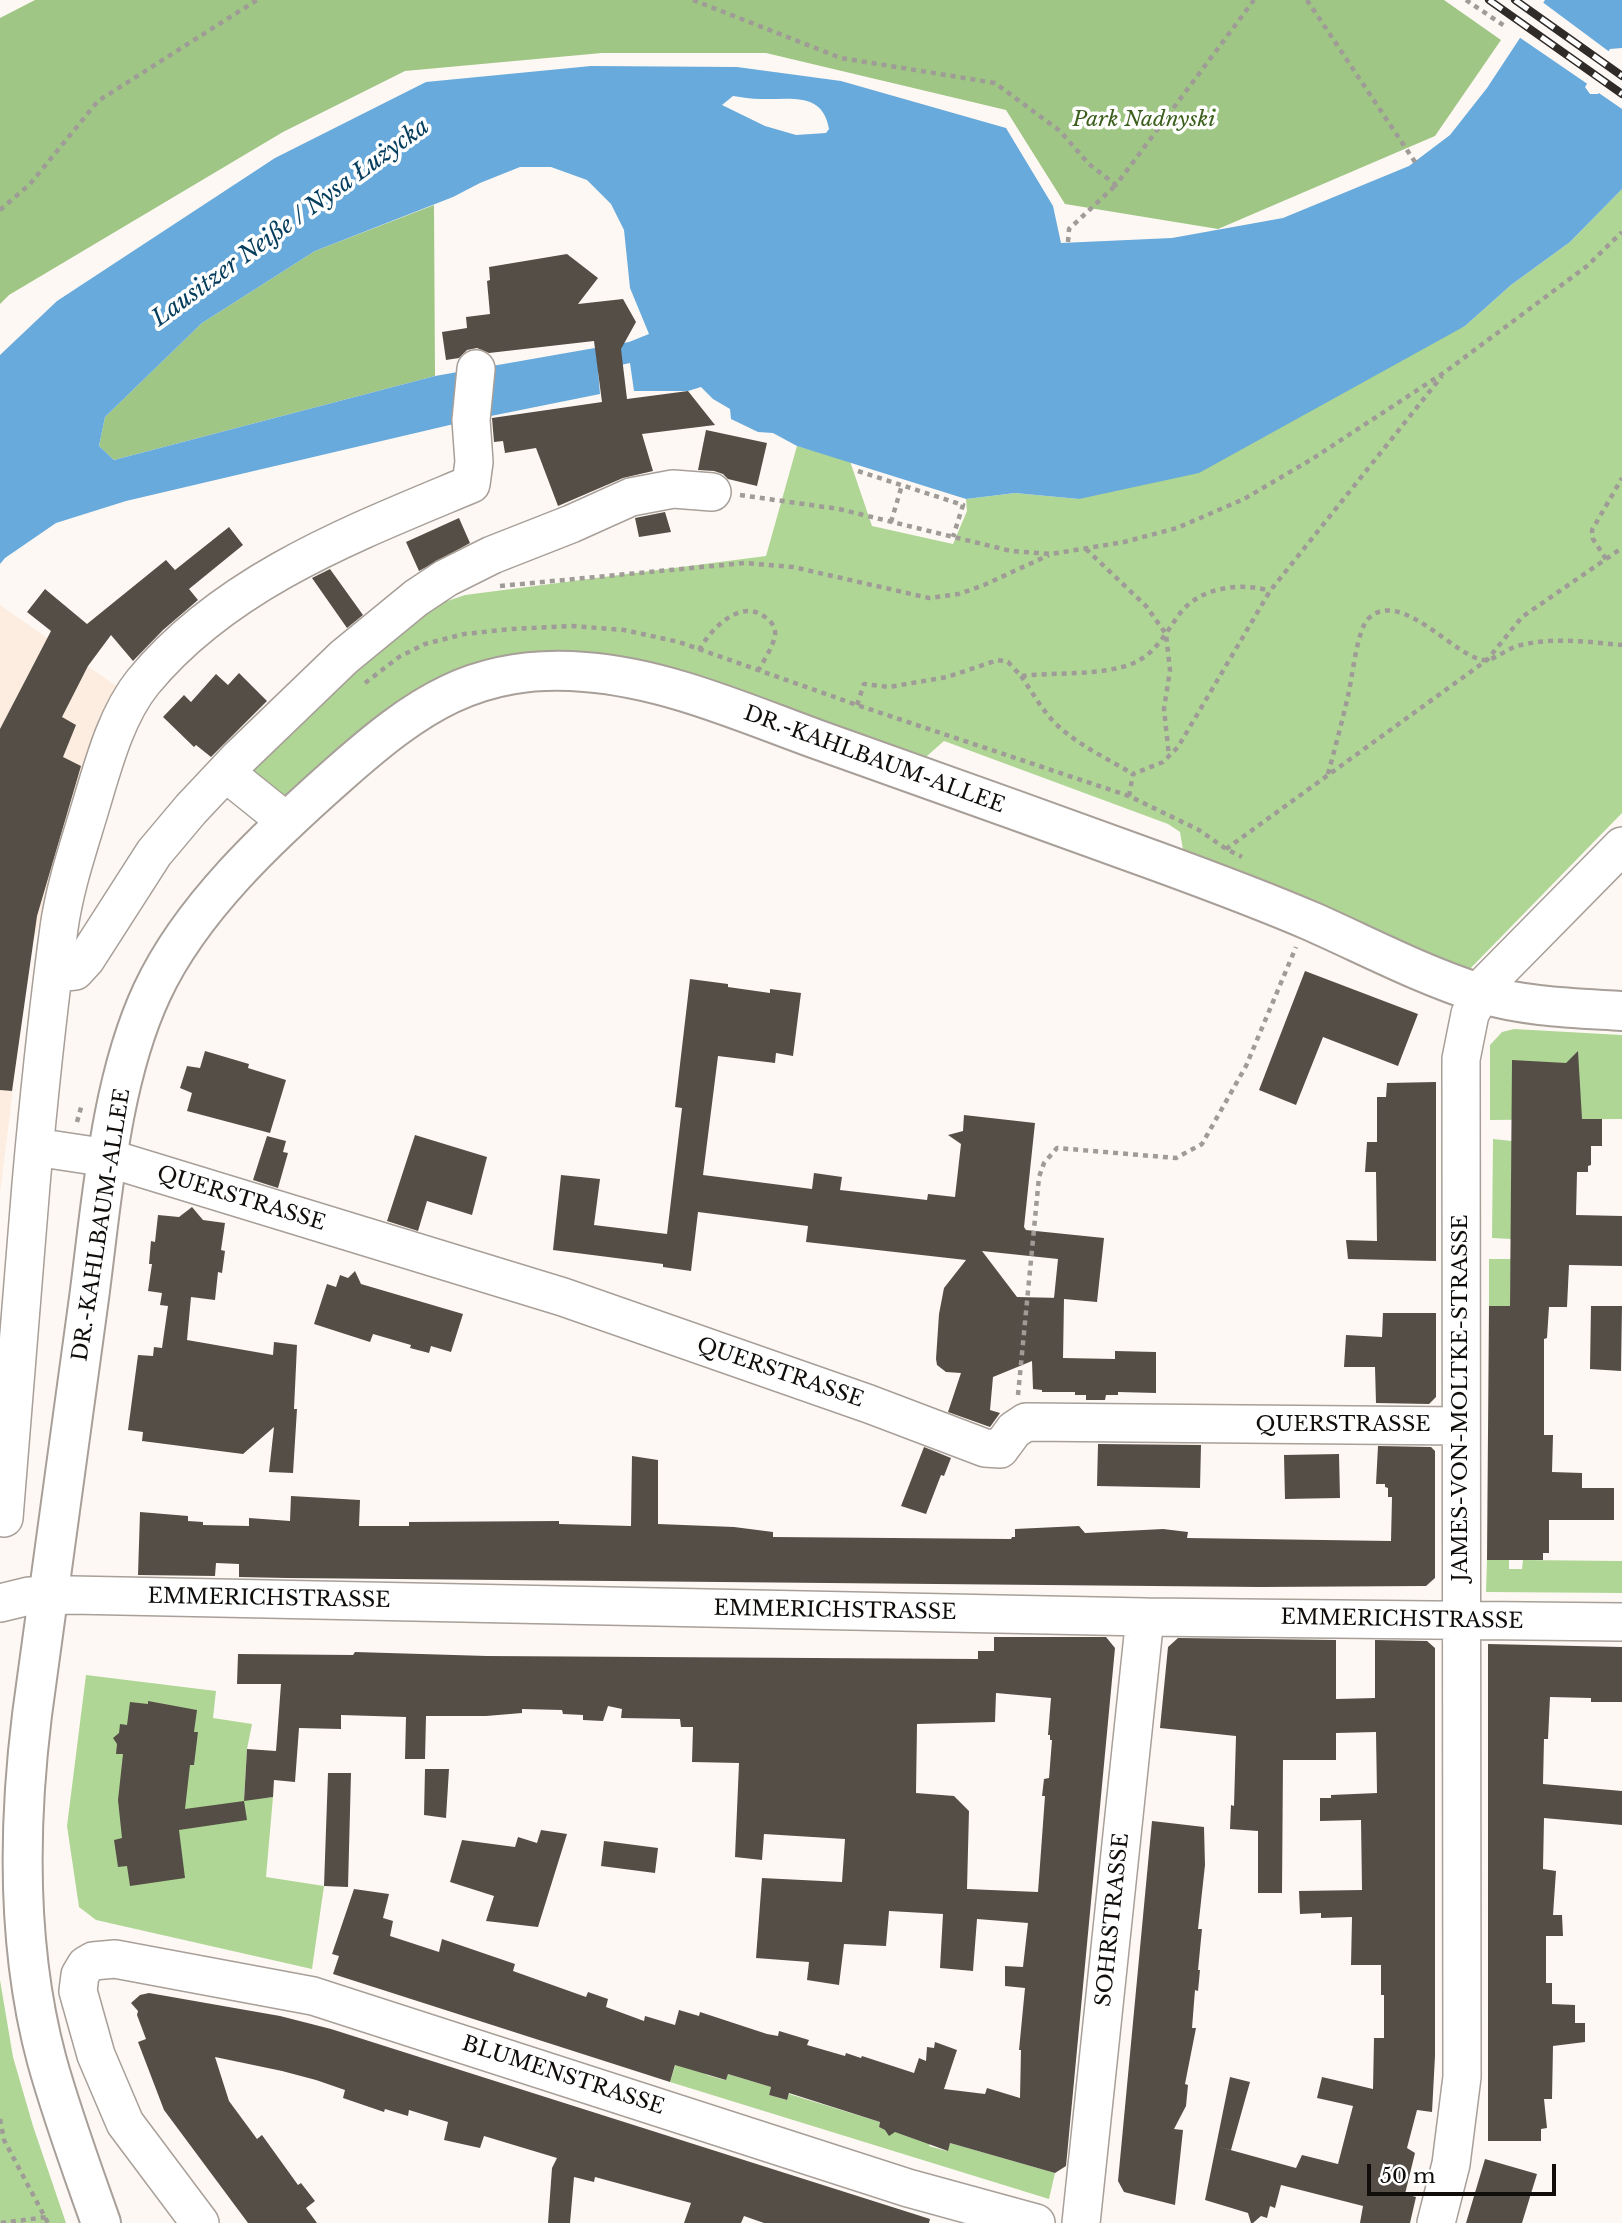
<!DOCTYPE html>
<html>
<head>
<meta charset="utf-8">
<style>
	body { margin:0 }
	#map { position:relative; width:1622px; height:2223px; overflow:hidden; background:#fef8f4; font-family:"Libre Baskerville",serif }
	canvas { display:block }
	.scale { position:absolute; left:1367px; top:2164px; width:189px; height:32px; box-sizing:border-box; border:4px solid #100d0b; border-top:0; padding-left:9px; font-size:21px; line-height:24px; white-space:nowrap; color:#100d0b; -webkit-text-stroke:5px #fff; paint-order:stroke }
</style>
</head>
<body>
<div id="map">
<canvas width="1622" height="2223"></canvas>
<div class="scale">50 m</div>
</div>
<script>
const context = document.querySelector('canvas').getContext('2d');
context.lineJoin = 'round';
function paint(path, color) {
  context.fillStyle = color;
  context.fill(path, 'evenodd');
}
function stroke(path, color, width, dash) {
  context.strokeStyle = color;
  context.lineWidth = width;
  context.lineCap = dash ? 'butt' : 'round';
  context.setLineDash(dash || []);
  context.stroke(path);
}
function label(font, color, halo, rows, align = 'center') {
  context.font = font + ' "Libre Baskerville",serif';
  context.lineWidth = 7;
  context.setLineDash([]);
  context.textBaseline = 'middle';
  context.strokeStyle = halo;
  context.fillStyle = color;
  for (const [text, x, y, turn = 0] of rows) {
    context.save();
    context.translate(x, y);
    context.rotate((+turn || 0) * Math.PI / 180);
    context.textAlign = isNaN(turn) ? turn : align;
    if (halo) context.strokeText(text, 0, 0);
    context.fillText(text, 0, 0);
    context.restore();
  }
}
paint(new Path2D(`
	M0,605L122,690L97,750L30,951L0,1193Z`), '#fcede0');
paint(new Path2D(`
	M1622,189V813L1465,974L1184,856L1180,832L1168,824L944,741L919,763L519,663L287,800L237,767L418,611L465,595L766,556L797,446L850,461L872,526L953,544L967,511L966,499L1015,493L1079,499L1465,326L1511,285L1570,242Z
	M1514,1029L1622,1035V1119L1490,1120V1045L1502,1032Z
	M1493,1139L1512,1141L1511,1239L1492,1238Z
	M1489,1259H1511L1510,1306H1489Z
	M1487,1560H1509V1569H1522L1523,1560L1622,1561V1593L1486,1592Z
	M86,1675L216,1691L213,1718L252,1724L247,1749L244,1800L273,1797L266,1877L324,1886L312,1969L96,1920L79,1907L67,1826Z
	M0,1980L13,2057L33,2126L66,2223H0Z
	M678,2057L707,2075L725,2080L728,2074L771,2087L769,2095L786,2100L789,2094L880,2122L879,2127L885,2130L931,2137L929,2146L947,2151L950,2143L1055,2173L1049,2199L670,2082Z`), '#b0d696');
paint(new Path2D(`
	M35,0H1444L1501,40L1435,136L1218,229L1065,204L1006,110L766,53H602L405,71L283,132L9,295L0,304V18Z
	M434,205L435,376L114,460L99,446L105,417L202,323L315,251Z`), '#9fc684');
paint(new Path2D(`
	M1545,0H1622V48L1610,49L1585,87L1590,94H1598L1622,62V189L1570,242L1511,285L1465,326L1199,473L1079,499L1015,493L966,499L797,446L773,433L758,432L731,419L730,409L713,399L701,387L688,391H634L630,363L598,370L600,394L471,420L126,501L56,523L5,558L0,564V355L57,301L275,158L426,82L591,66L737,67L841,81L1006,128L1053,206L1061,243L1172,238L1283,218L1409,166L1450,135L1487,88ZM733,96C742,97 751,99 761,99C789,100 823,91 829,129L826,133L796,135L765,126L722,105ZM520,167H551L587,180L611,204L624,230L630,288L649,334L629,342L435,376L114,460L99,446L105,417L202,323L315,251L453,197L480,183Z`), '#67aadb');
paint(new Path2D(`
	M1541,1L1611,53L1589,85L1516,35Z
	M1620,59L1622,61V109L1596,91Z`), '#fef8f4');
paint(new Path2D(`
	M567,254L598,278L578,304L623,299L636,322L621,349L627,399L688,391L715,425L642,434L653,471L623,478L558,506L536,448L505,453L503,441L494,442L492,418L602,402L594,341L489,353L477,348L467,350L459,358L446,360L442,332L467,328L466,317L490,314L487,281L490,280L489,267Z
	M706,430L767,443L757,486L728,479L723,474L714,471L698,470Z
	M665,512L671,532L639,537L635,518Z
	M459,518L470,543L419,571L406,542Z
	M229,527L243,545L189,589L198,600L163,630L133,661L111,635L88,666L62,717L76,725L63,757L81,766L37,916L12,1091L0,1090V729L51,631L27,612L45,589L87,624L166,560L175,570Z
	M330,569L363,615L347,628L312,578Z
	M239,673L267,701L211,757L196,745L194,747L163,717L184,695L191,702L216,674L228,685Z
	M1305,971L1418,1014L1398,1066L1323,1037L1296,1105L1259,1090Z
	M690,979L728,984V987L770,993V989L801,993L793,1056L776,1053L775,1063L718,1056L703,1175L812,1189L814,1173L842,1177L840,1190L927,1200L928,1194L955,1197L961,1144L948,1135L963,1131L964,1115L1035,1123L1024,1227L1026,1230L1104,1238L1097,1302L1064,1299L1063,1358L1115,1359V1351L1156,1352V1393L1118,1392V1395H1106L1105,1400H1086V1395H1075V1392H1042V1390L1033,1389L1032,1361L993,1377L990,1410L1000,1413L990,1427L948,1412L961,1373L946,1372L937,1365L936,1359L939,1314L944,1288L966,1260L806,1242L808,1226L698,1212L691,1271L663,1267V1264L553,1250L561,1175L600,1179L594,1225L667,1234L682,1108L675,1107ZM982,1251L1058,1259L1054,1298H1061L1017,1297Z
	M205,1051L249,1064L248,1068L286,1080L270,1133L187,1111L192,1093L180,1088L187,1066L200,1068Z
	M1578,1051L1582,1119H1602V1146H1591V1165L1588,1166V1172H1577L1576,1215L1622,1216V1266L1569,1265L1567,1307H1549L1547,1338L1544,1339V1435H1553L1552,1472L1582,1473V1488H1614V1520H1549V1553H1543V1560H1487L1489,1306H1510L1512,1060L1566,1063Z
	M1436,1082V1261L1348,1259L1346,1240L1377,1241L1376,1172H1365L1367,1142H1377V1097H1386L1387,1083Z
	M415,1135L487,1157L472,1215L427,1201L418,1231L387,1221Z
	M267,1136L286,1141L283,1152L288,1153L278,1188L253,1180Z
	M192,1207L203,1220L225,1223L221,1250L225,1251L222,1273L218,1272L215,1300L191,1297L187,1340L273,1355L274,1342L297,1345L294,1409H297L293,1473L269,1472L274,1427L243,1454L142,1441L143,1432L128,1430L138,1355L153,1356L154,1347L162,1348L168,1306L160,1305L162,1293L148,1291L152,1264H149L151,1241L155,1242L158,1215L179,1217Z
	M355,1271L361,1284L463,1314L451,1352L431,1346L429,1353L410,1348L411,1345L373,1334L370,1342L314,1324L327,1284L336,1287L340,1275L348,1278Z
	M1591,1306H1622L1621,1371L1590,1369Z
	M1383,1313H1436V1397L1429,1404L1376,1403L1375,1367H1344L1346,1335L1382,1337Z
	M1098,1444L1201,1445L1200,1488L1097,1486Z
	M1378,1446L1431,1447L1435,1451V1578L1426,1586L1261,1587L287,1578L239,1577V1564L216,1563L215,1576L138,1575L140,1512L188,1516V1521L203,1522V1525L249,1526V1518L290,1521L291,1496L360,1500L359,1526H409V1522L559,1521V1524L631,1526L632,1456L658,1460V1524L734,1527L773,1532V1537L1011,1539L1012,1537H1015V1529L1079,1526L1085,1533L1163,1529L1188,1532L1187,1538L1391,1541L1392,1497H1388V1488L1385,1487V1484H1376Z
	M924,1447L951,1458L944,1476L941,1475L926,1514L901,1506Z
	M1339,1454L1340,1498L1285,1499L1284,1455Z
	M994,1637H1106L1115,1648L1066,2166L1055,2173L950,2143L948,2151L895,2132L889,2136L885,2130L879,2127L880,2122L789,2093L787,2100L769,2095L771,2087L728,2074L726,2080L675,2065L670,2082L333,1974L339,1956L332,1954L354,1889L389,1894L383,1918L393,1921L390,1936L439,1952L442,1939L515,1964L513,1971L586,1997L588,1992L608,1999L606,2007L644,2021L645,2016L675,2025L679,2010L699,2016L700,2012L767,2034L778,2036L779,2031L809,2040L807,2045L845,2056L846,2053L861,2058L862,2056L914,2073L919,2058L926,2061L927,2047L934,2048L935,2042L957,2050L944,2089L985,2094L987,2088L1020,2098L1021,2050H1019L1025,1988L1005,1986V1966L1023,1967L1028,1923L977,1919L973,1971L940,1968L943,1914L889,1911L886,1946L844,1944L839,1985L807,1980L809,1962L756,1958L762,1878L842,1882L845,1839L764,1834L762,1860L735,1857L739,1763L692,1762L693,1727H681L680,1719L621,1718L622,1709L608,1706L603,1721L583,1720V1715L563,1714L562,1710L522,1709V1713L486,1716H426L425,1759H405L406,1717L341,1715V1729L299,1728L295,1782L274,1780L273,1797L244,1801L247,1749L276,1751L281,1684H237L238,1654L353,1655L355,1652L487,1656L978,1659V1651H994ZM996,1693L1051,1698L1048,1735H1050V1740H1052L1049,1778L1044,1779L1042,1796H1045L1038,1892L967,1889L969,1811L954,1796L916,1793L917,1724L995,1722Z
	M1178,1638L1336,1640V1699L1375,1698V1640L1427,1641L1435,1648V2056L1432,2112L1417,2110L1407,2148L1415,2153L1405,2194L1416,2197L1410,2223H1360L1363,2206L1281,2185L1275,2208L1270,2206L1267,2218L1261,2216L1253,2223H1251L1248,2213L1205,2200L1216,2146L1296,2168L1302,2155L1338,2164L1353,2106L1317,2098L1322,2077L1373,2089L1374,2038H1384V1995H1381V1965H1351L1352,1917L1321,1918V1913L1300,1914L1299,1891L1362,1890L1361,1820L1320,1821V1798H1331V1795L1377,1793L1376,1732L1336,1733V1760H1283L1282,1893H1258V1831L1230,1829L1231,1805L1234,1806L1236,1736L1160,1728L1168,1647Z
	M1488,1644L1622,1647V1702H1591V1698L1550,1697L1548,1739H1544L1543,1784L1622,1791V1825L1544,1818L1543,1869L1556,1871L1553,1915H1562L1563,1936H1546V1983H1552V2004L1575,2005V2023H1585V2042L1553,2046L1552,2099H1544L1547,2128L1541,2129V2141H1488Z
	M148,1701L197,1710L194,1732H198L194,1765H190L185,1809L244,1801L247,1820L179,1830L185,1878L130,1886L127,1866L118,1867L114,1840L122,1838L118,1800L123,1754H116L117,1744L113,1738L119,1733L120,1724L127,1725L130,1702L148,1704Z
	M425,1769H449L446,1818L424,1815Z
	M328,1773H351L348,1887L324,1886Z
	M1152,1821L1204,1827L1205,1865L1198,1929H1202L1198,1970H1200L1198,1991L1195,1990L1192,2028H1196L1185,2084L1188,2085L1186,2106L1174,2129L1183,2130L1175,2205L1124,2192L1118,2181Z
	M541,1830L567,1834L538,1927L486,1921L494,1896L450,1882L462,1840L515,1847L518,1837L537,1843Z
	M604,1841L658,1848L655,1873L601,1866Z
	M149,1993L280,2016L331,2029L930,2219L929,2223H764L744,2216L741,2223H684L691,2203L595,2177L594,2182L574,2177L570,2223H548L552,2168L557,2158L484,2136L480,2148L444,2140L448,2122L409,2110L408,2116L385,2109L384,2112L343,2098L345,2090L316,2080L282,2071L215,2057L229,2101L257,2139L262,2135L298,2185L301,2183L315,2201L306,2208L317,2223H248L164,2110L138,2042L146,2039L137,2015L138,2011L131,2003L140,1995Z
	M1230,2077L1250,2082L1231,2150L1216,2146Z
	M1485,2159L1537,2174L1522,2223H1466Z`), '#554e47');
const minor = new Path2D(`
	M226,773L287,822
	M55,973L75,971L86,959L154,853L191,809L239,758L344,657L416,598L446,578L492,555L571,524L631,497L673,489L712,492
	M35,1147L108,1158L563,1297L869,1404L985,1448L1000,1449L1014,1430L1026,1422L1461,1426
	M4,1518C13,1395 23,1273 34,1151C41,1077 49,1002 59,928C65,885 80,843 92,802C104,762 117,714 143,682C226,581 354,533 471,484L474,462L471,420L476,369
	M0,1603L29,1596L72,1595L1145,1617L1622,1622
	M200,2223L125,2123L96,2055L78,1991L80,1975L86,1965L93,1961L115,1959L313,1996L908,2188L1036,2223
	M1081,2223L1145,1617
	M1436,2223L1451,2164L1462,2077L1461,1059L1470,1014L1487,983L1622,846`);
const major = new Path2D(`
	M101,2223C82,2169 62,2115 47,2061C17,1950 18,1829 32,1715C51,1576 70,1437 89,1298C102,1200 110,1082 152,992C191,908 270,835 339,774C417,705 476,663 585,672C665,678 742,712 816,739C929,779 1043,820 1156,861C1208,880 1262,900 1313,922C1367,946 1422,975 1479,993C1525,1007 1574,1008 1622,1011`);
stroke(minor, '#a79f98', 40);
stroke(major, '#a79f98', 42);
stroke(new Path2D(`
	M693,0L841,58L995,83L1060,131L1089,164L1116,185L1254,0
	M1307,0L1417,165
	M1466,0L1506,27
	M0,210L30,184L98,101L257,0
	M1068,242L1069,229L1116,185
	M858,471L963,505L953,537
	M740,495L839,509L1011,551L1051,554L1124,542L1177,528L1244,499L1312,459L1445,372L1587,266L1622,232
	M891,522L902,485
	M1086,549L1146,606L1166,634L1170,670L1164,709L1169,756
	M1606,559L1593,539L1592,530L1622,478
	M500,586L745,563L793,567L929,598L959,594L984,585L1049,555
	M699,650C711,629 740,598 765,617C771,621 776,627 775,635C773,647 764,660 758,671
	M1021,676C1033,693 1043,712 1058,726C1080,746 1108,759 1133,774
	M365,683L399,657L425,644L464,634L512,629L572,626L624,630L679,642L857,705L1129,796L1199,830L1226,849L1242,857
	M857,705L864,684L889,687L947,677L998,660L1008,662L1021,676C1056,672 1095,676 1129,665C1156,655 1165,633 1181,612C1201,587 1242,582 1270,591
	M1328,774C1335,748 1342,722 1348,696C1352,679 1357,630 1368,619C1401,585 1459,663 1487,660C1498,658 1509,647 1521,645C1554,637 1589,642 1622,645
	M1129,796L1133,774L1163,762L1178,747L1270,591L1442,376
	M1226,849L1487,660L1522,617L1622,548
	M77,1122L82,1104
	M1018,1395L1039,1177L1044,1163L1057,1148L1176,1158L1202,1144L1246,1066L1296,947
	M0,2119L4,2140L48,2223
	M1,2223L47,2217`), '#9f9b97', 4.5, [5, 5]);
stroke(minor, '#fff', 37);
stroke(major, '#fff', 38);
const rail = new Path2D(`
	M1489,0L1622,94
	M1515,0L1622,76`);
stroke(rail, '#2f2b29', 8);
stroke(rail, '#fff', 5, [16]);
label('italic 21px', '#3d601e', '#fff', [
	["Park Nadnyski",1144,120]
]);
label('21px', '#100d0b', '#fff', [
	["DR.-KAHLBAUM-ALLEE",874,760,20],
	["QUERSTRASSE",241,1199,17],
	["DR.-KAHLBAUM-ALLEE",102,1225,-81],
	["QUERSTRASSE",780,1373,19],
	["JAMES-VON-MOLTKE-STRASSE",1461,1398,-90],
	["QUERSTRASSE",1343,1425],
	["EMMERICHSTRASSE",269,1599,1],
	["EMMERICHSTRASSE",835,1611,1],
	["EMMERICHSTRASSE",1402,1620,1],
	["SOHRSTRASSE",1113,1920,-84],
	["BLUMENSTRASSE",563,2076,18]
]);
label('italic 23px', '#053d5d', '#fff', [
	["Lausitzer Neiße / Nysa Łużycka",291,223,-36]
]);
</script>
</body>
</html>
